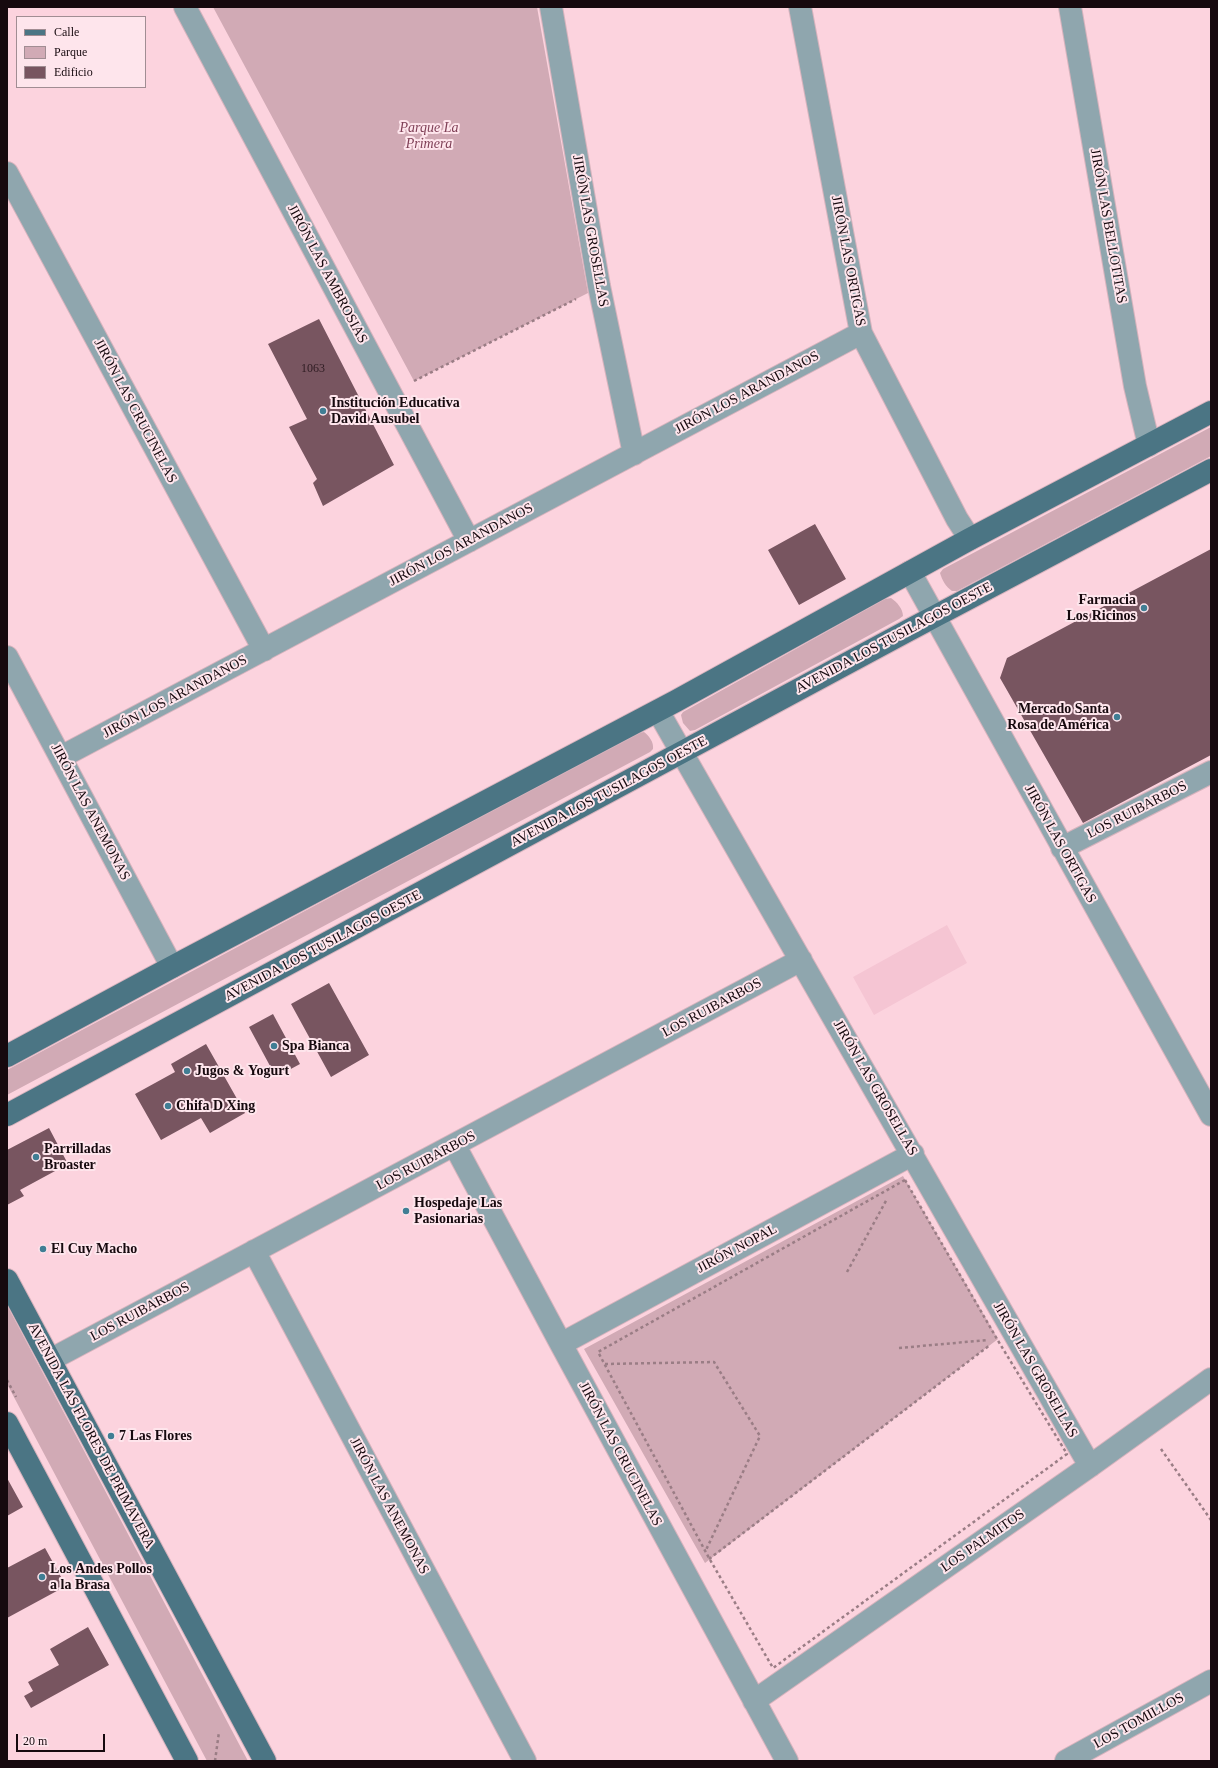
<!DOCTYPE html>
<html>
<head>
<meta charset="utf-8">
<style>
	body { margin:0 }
	#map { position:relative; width:1218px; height:1768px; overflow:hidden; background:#fcd3de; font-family:"Times New Roman",serif }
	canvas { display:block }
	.frame { position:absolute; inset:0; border:8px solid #16090e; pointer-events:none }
	.legend { position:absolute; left:16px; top:16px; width:130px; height:72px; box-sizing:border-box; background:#fee5ec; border:1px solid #a18d93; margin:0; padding:5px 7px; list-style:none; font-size:12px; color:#16090e }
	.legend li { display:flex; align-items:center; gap:8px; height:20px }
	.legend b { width:20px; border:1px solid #a18d93 }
	.scale { position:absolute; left:16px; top:1734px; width:89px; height:18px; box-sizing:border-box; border:2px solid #16090e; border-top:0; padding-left:5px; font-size:12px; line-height:14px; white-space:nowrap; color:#16090e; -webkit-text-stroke:3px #fee5ec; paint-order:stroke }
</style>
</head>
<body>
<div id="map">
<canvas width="1218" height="1768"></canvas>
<div class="frame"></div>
<ul class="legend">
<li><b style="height:5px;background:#4b7584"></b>Calle</li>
<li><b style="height:11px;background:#d1aab5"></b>Parque</li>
<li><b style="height:11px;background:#785560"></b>Edificio</li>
</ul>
<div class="scale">20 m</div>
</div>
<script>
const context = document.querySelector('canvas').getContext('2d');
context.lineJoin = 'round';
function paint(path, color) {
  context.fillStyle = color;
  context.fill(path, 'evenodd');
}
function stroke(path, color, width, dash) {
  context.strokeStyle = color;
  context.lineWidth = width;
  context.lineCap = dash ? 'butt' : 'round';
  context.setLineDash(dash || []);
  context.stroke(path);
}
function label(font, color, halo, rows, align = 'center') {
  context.font = font + ' "Times New Roman",serif';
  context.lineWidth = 4;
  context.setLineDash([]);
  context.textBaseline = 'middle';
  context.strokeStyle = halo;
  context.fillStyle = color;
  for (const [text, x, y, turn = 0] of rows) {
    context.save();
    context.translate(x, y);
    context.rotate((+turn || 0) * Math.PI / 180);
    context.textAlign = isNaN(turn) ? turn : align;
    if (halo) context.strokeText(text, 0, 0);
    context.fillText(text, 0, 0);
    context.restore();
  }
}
paint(new Path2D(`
	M947,925L967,963L874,1015L853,977Z`), '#f5c5d3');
paint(new Path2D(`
	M213,7H537L588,293L414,381Z
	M1211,427V456L957,591H952C946,587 942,580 940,573L943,569Z
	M891,598C897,602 903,609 903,616L899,619L695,730L690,731L683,723L681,715L683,712L885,599Z
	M644,732C649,736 654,742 653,749L650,752L7,1095V1070L638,733Z
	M903,1176L998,1339L705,1563L584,1349Z
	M7,1305L248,1761H207L7,1384Z`), '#d1aab5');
paint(new Path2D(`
	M319,319L394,465L323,506L313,483L317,479L289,427L307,419L268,344Z
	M815,524L846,579L799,605L768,550Z
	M1211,549V755L1083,823L1000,678L1007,658Z
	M329,983L369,1055L331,1077L291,1004Z
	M273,1014L300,1064L276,1077L249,1027Z
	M206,1044L245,1113L210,1133L201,1118L161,1140L135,1094L175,1072L171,1064Z
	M49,1128L68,1164L20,1190L24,1196L7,1205V1150Z
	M7,1478L23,1507L7,1516Z
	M45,1548L66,1586L7,1618V1568Z
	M88,1627L109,1665L31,1708L24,1696L33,1691L28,1682L59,1665L50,1649Z`), '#785560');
const minor = new Path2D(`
	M185,7L469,541
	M551,7L599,286L634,454
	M800,7L861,333L957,519L970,539
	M1070,7L1135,386L1149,445
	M7,173L264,650
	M910,572L1211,1115
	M7,657L172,967
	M658,711L1090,1466
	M61,757L861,333
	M1062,848L1211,772
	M455,1146L561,1344L787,1761
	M254,1251L525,1761
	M561,1344L913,1154
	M50,1360L801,960
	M754,1701L1090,1466L1211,1379
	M1066,1761L1211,1681`);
const major = new Path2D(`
	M7,1056L172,967L676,701L970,539L1211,412
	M7,1115C408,900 808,682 1211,470
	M7,1280L265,1761
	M7,1423L187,1761`);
stroke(minor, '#d7b3bd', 24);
stroke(major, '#d7b3bd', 24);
stroke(new Path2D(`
	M414,381L576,299
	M905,1180L997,1339L1067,1454L773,1668L709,1558L598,1352Z
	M847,1272L887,1199
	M899,1348L988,1340
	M605,1364L714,1362L760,1436L706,1550
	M7,1380L16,1397
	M1161,1449L1211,1520
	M709,1559L990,1345
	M215,1761L219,1732`), '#9a7d85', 2.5, [3, 3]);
stroke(minor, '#8fa6ae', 22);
stroke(major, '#4b7584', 22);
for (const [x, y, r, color] of [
	[323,411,4,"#407e94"],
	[1144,608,4,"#407e94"],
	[1117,717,4,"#407e94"],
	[274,1046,4,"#407e94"],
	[187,1071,4,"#407e94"],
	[168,1106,4,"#407e94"],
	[36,1157,4,"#407e94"],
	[406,1211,4,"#407e94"],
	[43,1249,4,"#407e94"],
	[111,1436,4,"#407e94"],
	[42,1577,4,"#407e94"]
]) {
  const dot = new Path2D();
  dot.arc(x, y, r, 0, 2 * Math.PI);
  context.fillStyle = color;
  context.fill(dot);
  stroke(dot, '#fee5ec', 1.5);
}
label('12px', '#2e1c22', null, [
	["1063",313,369]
]);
label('italic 14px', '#7f3f56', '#fee5ec', [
	["Parque La",429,128],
	["Primera",429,144]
]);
label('14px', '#16090e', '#fee5ec', [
	["JIRÓN LAS BELLOTITAS",1108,226,80],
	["JIRÓN LAS GROSELLAS",590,231,80],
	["JIRÓN LAS ORTIGAS",848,261,79],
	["JIRÓN LAS AMBROSIAS",327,274,62],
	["JIRÓN LOS ARANDANOS",747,393,-28],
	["JIRÓN LAS CRUCINELAS",135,411,62],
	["JIRÓN LOS ARANDANOS",461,545,-28],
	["AVENIDA LOS TUSILAGOS OESTE",894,638,-28],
	["JIRÓN LOS ARANDANOS",175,697,-28],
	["AVENIDA LOS TUSILAGOS OESTE",609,792,-28],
	["LOS RUIBARBOS",1137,810,-27],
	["JIRÓN LAS ANEMONAS",90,812,62],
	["JIRÓN LAS ORTIGAS",1060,844,61],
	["AVENIDA LOS TUSILAGOS OESTE",323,946,-28],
	["LOS RUIBARBOS",712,1008,-28],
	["JIRÓN LAS GROSELLAS",875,1088,60],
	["LOS RUIBARBOS",426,1161,-28],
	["JIRÓN NOPAL",737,1249,-28],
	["LOS RUIBARBOS",140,1312,-28],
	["JIRÓN LAS GROSELLAS",1035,1370,60],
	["AVENIDA LAS FLORES DE PRIMAVERA",91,1436,62],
	["JIRÓN LAS CRUCINELAS",620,1454,62],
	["JIRÓN LAS ANEMONAS",389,1506,62],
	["LOS PALMITOS",983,1541,-35],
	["LOS TOMILLOS",1139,1721,-29]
]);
label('bold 14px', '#16090e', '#fee5ec', [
	["Institución Educativa",331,403],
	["David Ausubel",331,419],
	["Farmacia",1136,600,"right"],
	["Los Ricinos",1136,616,"right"],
	["Mercado Santa",1109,709,"right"],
	["Rosa de América",1109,725,"right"],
	["Spa Bianca",282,1046],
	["Jugos & Yogurt",195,1071],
	["Chifa D Xing",176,1106],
	["Parrilladas",44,1149],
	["Broaster",44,1165],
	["Hospedaje Las",414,1203],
	["Pasionarias",414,1219],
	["El Cuy Macho",51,1249],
	["7 Las Flores",119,1436],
	["Los Andes Pollos",50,1569],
	["a la Brasa",50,1585]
], 'left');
</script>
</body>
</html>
